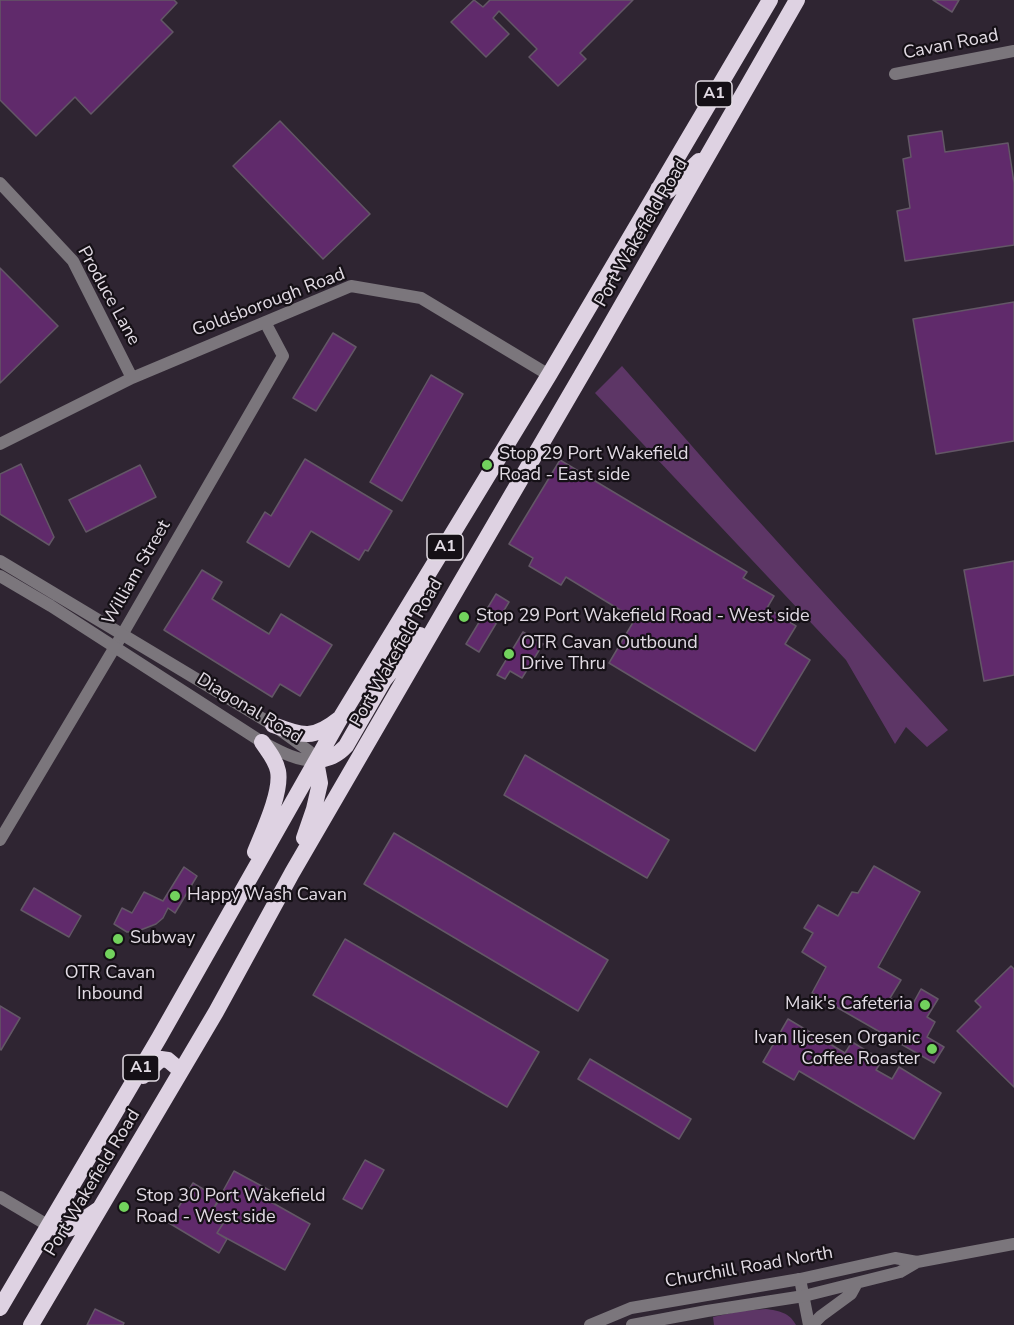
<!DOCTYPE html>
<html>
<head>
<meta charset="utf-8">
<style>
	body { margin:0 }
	canvas { display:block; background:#2f2532 }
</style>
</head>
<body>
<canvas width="1014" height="1325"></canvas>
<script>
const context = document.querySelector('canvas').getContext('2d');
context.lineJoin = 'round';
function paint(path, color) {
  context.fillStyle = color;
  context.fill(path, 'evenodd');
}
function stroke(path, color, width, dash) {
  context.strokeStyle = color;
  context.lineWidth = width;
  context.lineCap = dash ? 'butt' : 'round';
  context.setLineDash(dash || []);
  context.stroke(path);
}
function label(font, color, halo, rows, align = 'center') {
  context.font = font + ' "Nunito Sans",sans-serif';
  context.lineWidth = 4.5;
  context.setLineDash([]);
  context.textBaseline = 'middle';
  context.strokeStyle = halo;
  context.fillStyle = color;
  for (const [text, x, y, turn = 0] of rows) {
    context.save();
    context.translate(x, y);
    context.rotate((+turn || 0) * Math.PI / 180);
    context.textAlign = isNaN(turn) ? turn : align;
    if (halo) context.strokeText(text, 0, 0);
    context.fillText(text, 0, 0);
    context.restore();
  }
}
paint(new Path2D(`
	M622,366L726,485L948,730L927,747L906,727L895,744L846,660L595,393Z
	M766,1309C779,1311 789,1312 796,1325H714L713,1317L741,1311Z`), '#5d3666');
const building = new Path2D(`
	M0,0H174L177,3L161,20L173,32L91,114L75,97L36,136L0,100Z
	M474,0L483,7L490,0H633L580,53L586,59L558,86L529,57L537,49L499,11L493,18L509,34L486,57L451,22Z
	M933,0H959L952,12Z
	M280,121L370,214L323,259L233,166Z
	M942,131L945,152L1008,143L1014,183V245L905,261L897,211L910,208L903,159L911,157L908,136Z
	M0,268L58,326L0,383Z
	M1014,302V441L936,454L913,319Z
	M333,333L356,347L316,411L293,398Z
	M431,375L463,394L402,501L370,482Z
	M305,459L392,511L368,551L365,550L359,560L311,531L289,567L247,542L265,512L271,516Z
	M560,460L747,572L743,578L774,596L767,608L796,626L785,644L810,660L755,751L609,663L635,619L566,577L561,585L529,566L533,558L509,544Z
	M21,464L54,537L49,545L0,514V474Z
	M140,465L156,497L86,532L69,500Z
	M1014,561V675L984,681L964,570Z
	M202,570L222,582L212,599L269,634L281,614L332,645L300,696L280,684L272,697L164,630Z
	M496,594L509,602L479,652L466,644Z
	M523,632L543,644L522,678L510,671L505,679L497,675Z
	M525,755L669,840L647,878L504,795Z
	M394,833L608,960L578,1011L364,884Z
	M874,866L920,892L878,967L901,980L890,998L910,1009L921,989L938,999L927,1017L935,1022L927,1037L944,1047L934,1063L812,993L826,967L802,952L813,933L804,928L818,905L838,916L852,892L858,893Z
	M184,867L197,876L175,913L168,908L163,918L156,924L138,931L127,932L114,924L122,908L132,913L144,892L163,901Z
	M34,888L81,916L69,937L21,910Z
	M345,939L539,1052L507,1107L313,995Z
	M1011,966L1014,969V1087L957,1031L981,1007L975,1001Z
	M0,1006L20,1018L1,1050L0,1049Z
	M788,1019L845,1053L852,1042L882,1060L876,1070L892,1079L899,1067L941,1093L914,1139L799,1071L794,1080L763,1062Z
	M590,1059L691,1119L679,1139L578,1079Z
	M365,1160L384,1170L362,1209L343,1199Z
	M234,1171L269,1190L264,1198L310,1224L285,1270L217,1233L226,1219L212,1211Z
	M193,1183L220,1199L212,1211L226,1219L217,1233L227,1239L219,1253L169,1223Z
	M95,1309L124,1323L123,1325H87Z`);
paint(building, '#602a6b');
stroke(building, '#635766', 1.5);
stroke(new Path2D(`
	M895,74L1014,51
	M0,183L73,261L132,378
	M0,444L132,378L351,286L421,298L549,375
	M0,840L122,635L283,356L265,322
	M0,1197L49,1226
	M800,1279L809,1325`), '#7b767c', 12);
stroke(new Path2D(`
	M0,561L273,725L309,751L316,761
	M0,576L51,606L262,742C279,751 296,761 316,761
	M590,1325L631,1308L800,1279L895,1258L917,1262L1014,1244
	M632,1325L707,1311L804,1296L900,1272L917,1262
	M812,1325L821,1316L851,1294L857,1283`), '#7b767c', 12);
stroke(new Path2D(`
	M658,189L668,191L699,161
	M273,725C303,736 313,740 339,719
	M316,761C329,758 337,756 346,746L384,680L420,635
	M304,838L314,809L320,783L316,761
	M255,852C263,832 282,792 278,771C276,760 268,751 262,742
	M143,1076L161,1059L168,1060L181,1071
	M49,1226L64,1230L71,1228L99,1209
	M0,1308L159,1038L341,717L549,375L770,0
	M31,1325L216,1012L292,873L458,587L599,345L797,0`), '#ded2e2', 16);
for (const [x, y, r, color] of [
	[487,465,6,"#72d25d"],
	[464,617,6,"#72d25d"],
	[509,654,6,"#72d25d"],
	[175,896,6,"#72d25d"],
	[118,939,6,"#72d25d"],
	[110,954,6,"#72d25d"],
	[925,1005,6,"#72d25d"],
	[932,1049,6,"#72d25d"],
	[124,1207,6,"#72d25d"]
]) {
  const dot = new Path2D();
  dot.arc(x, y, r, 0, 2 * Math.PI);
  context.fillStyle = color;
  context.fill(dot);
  stroke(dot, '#151016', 2);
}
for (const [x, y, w] of [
	[714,94,36],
	[445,547,36],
	[141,1068,36]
]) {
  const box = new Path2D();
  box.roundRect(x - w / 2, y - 13, w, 26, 4.5);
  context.fillStyle = '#151016';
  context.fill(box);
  stroke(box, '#e2dbe4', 1.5);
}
label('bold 16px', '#e2dbe4', null, [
	["A1",714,94],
	["A1",445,547],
	["A1",141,1068]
]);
label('18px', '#e2dbe4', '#151016', [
	["Cavan Road",951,45,-11],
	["Port Wakefield Road",642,233,-60],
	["Produce Lane",108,296,61],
	["Goldsborough Road",269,303,-21],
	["William Street",137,573,-60],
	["Port Wakefield Road",397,653,-60],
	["Diagonal Road",249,709,31],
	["Port Wakefield Road",93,1183,-59],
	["Churchill Road North",749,1268,-10]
]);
label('18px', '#e2dbe4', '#151016', [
	["Stop 29 Port Wakefield",499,455],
	["Road - East side",499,476],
	["Stop 29 Port Wakefield Road - West side",476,617],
	["OTR Cavan Outbound",521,644],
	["Drive Thru",521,665],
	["Happy Wash Cavan",187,896],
	["Subway",130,939],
	["OTR Cavan",110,974,"center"],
	["Inbound",110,995,"center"],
	["Maik's Cafeteria",913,1005,"right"],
	["Ivan Iljcesen Organic",920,1039,"right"],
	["Coffee Roaster",920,1060,"right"],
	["Stop 30 Port Wakefield",136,1197],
	["Road - West side",136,1218]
], 'left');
</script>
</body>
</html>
